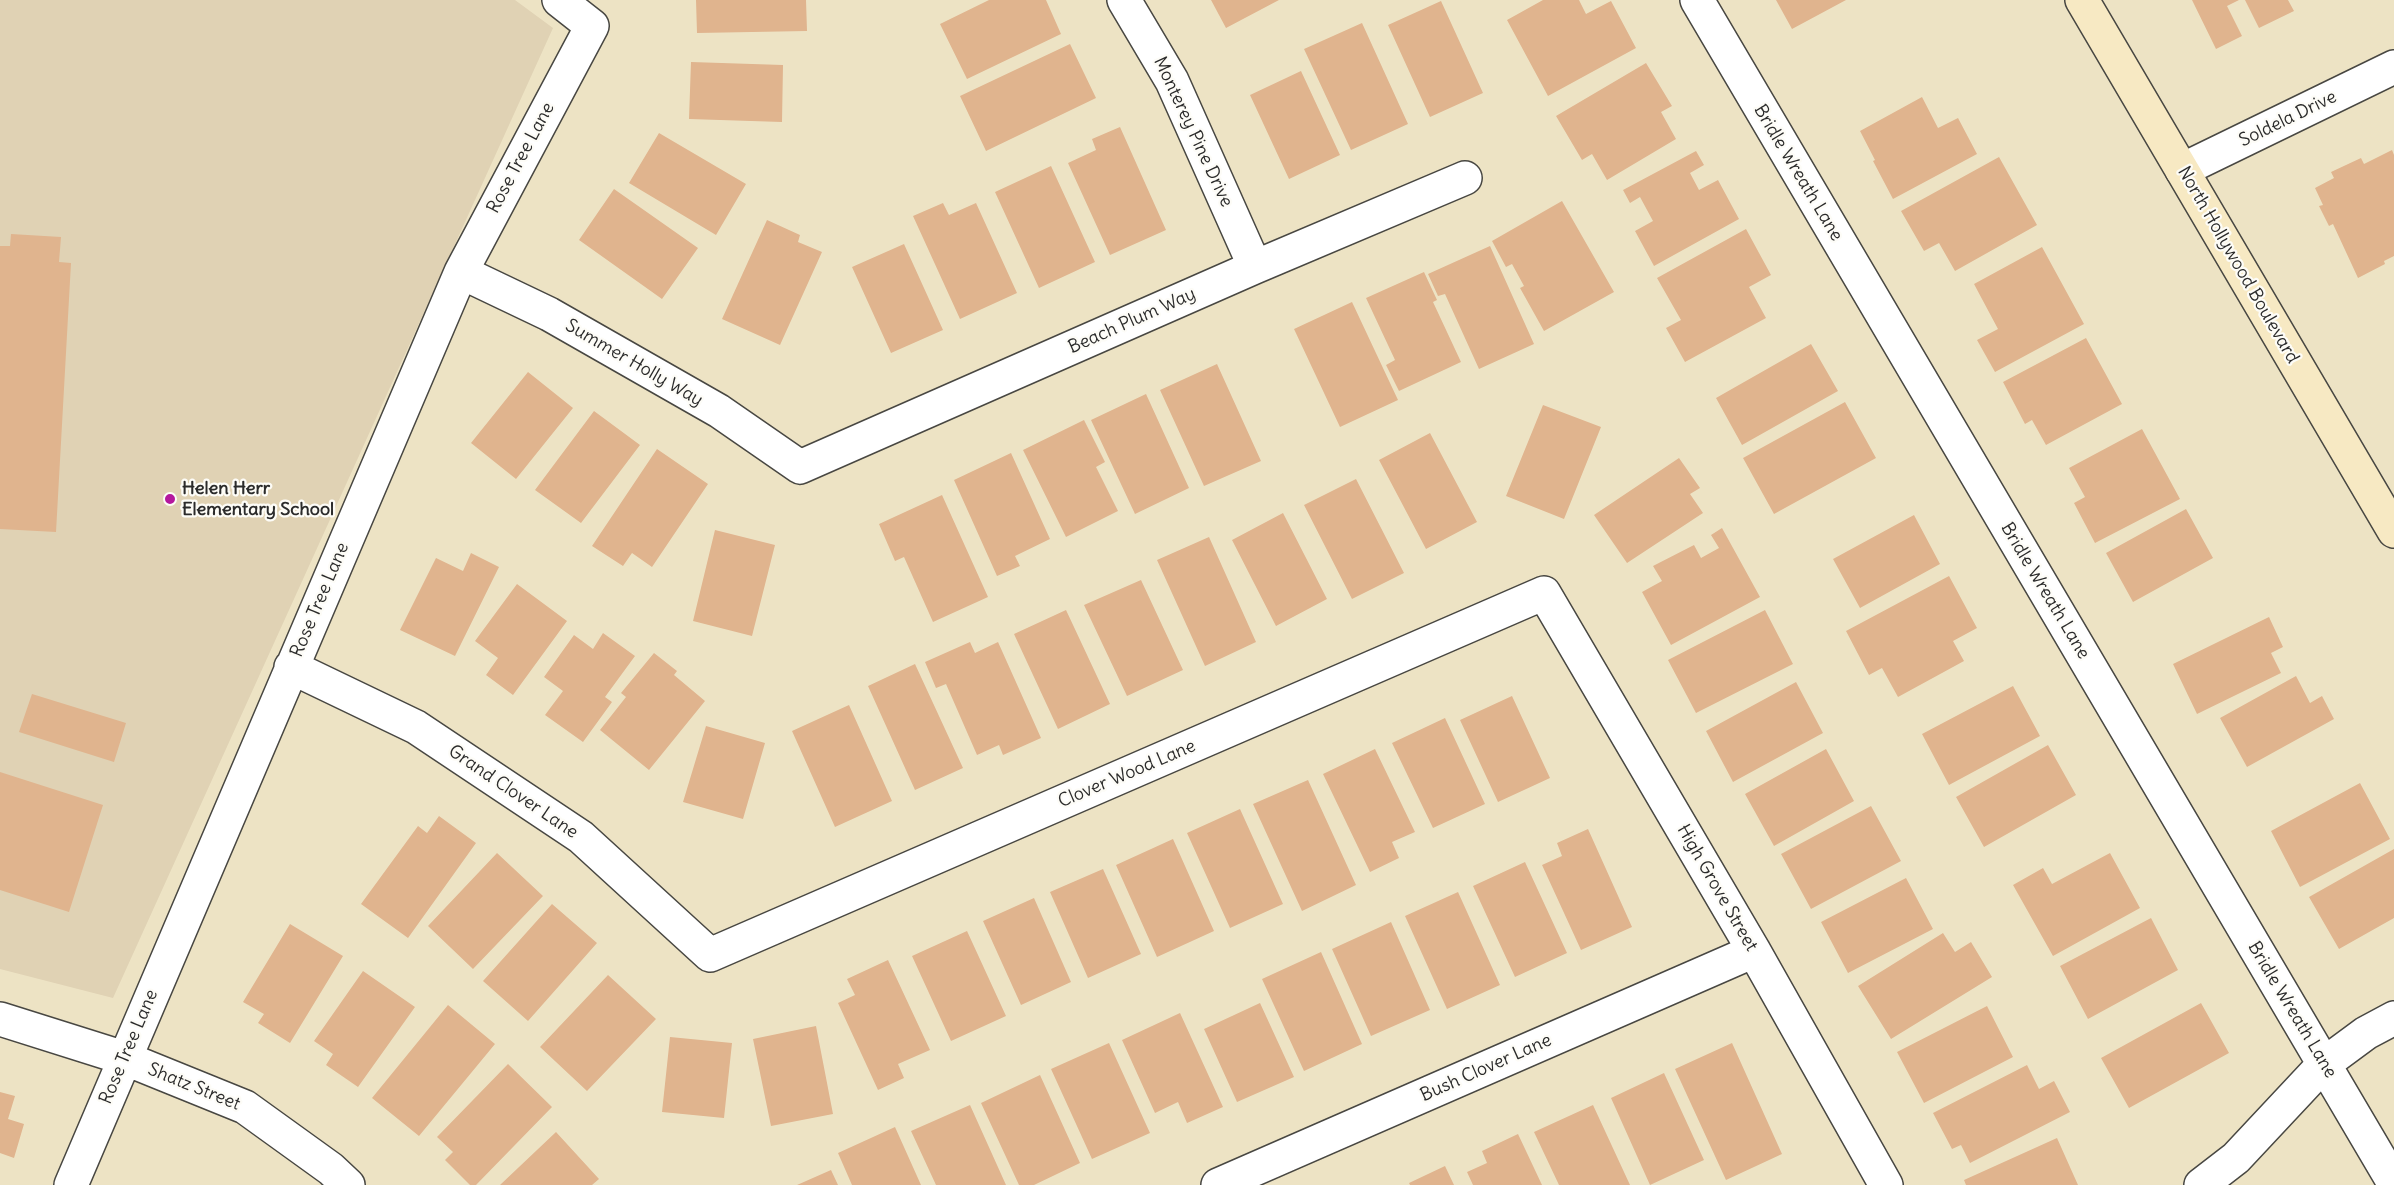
<!DOCTYPE html>
<html>
<head>
<meta charset="utf-8">
<style>
	body { margin:0 }
	canvas { display:block; background:#ede3c4 }
</style>
</head>
<body>
<canvas width="2394" height="1185"></canvas>
<script>
const context = document.querySelector('canvas').getContext('2d');
context.lineJoin = 'round';
function paint(path, color) {
  context.fillStyle = color;
  context.fill(path, 'evenodd');
}
function stroke(path, color, width, dash) {
  context.strokeStyle = color;
  context.lineWidth = width;
  context.lineCap = dash ? 'butt' : 'round';
  context.setLineDash(dash || []);
  context.stroke(path);
}
function label(font, color, halo, rows, align = 'center') {
  context.font = font + ' Delius,sans-serif';
  context.lineWidth = 4.5;
  context.setLineDash([]);
  context.textBaseline = 'middle';
  context.strokeStyle = halo;
  context.fillStyle = color;
  for (const [text, x, y, turn = 0] of rows) {
    context.save();
    context.translate(x, y);
    context.rotate((+turn || 0) * Math.PI / 180);
    context.textAlign = isNaN(turn) ? turn : align;
    if (halo) context.strokeText(text, 0, 0);
    context.fillText(text, 0, 0);
    context.restore();
  }
}
paint(new Path2D(`
	M0,0H515L553,28L113,998L0,969Z`), '#e0d2b4');
paint(new Path2D(`
	M696,0H806L807,31L697,33Z
	M989,0H1046L1061,34L967,79L940,24Z
	M1211,0H1279L1226,28Z
	M1543,0H1579L1586,14L1611,1L1636,48L1548,96L1507,20Z
	M1776,0H1846L1792,29Z
	M2192,0H2239L2227,6L2242,36L2216,49Z
	M2245,0H2288L2294,11L2259,28Z
	M1441,1L1483,93L1430,117L1388,25Z
	M1362,23L1408,124L1351,150L1304,49Z
	M1070,44L1096,98L986,151L960,96Z
	M691,62L783,65L782,122L689,119Z
	M1646,63L1672,106L1661,112L1676,139L1607,180L1592,154L1582,160L1556,116Z
	M1301,71L1340,155L1289,179L1250,95Z
	M1922,97L1938,128L1958,118L1977,154L1893,199L1873,161L1875,160L1860,131Z
	M1120,127L1166,230L1110,255L1068,163L1096,150L1092,139Z
	M659,133L746,184L716,235L629,183Z
	M2392,150L2394,155V256L2384,261L2385,264L2358,278L2333,224L2329,226L2319,206L2323,205L2315,188L2334,178L2331,172L2361,158L2364,164Z
	M1696,151L1704,165L1690,173L1699,190L1718,180L1739,219L1654,266L1635,231L1653,221L1640,197L1630,203L1623,190Z
	M1999,157L2037,225L1955,271L1939,243L1924,251L1901,211Z
	M1051,166L1095,262L1039,288L995,192Z
	M614,189L698,248L662,299L579,240Z
	M1562,201L1614,292L1544,331L1520,288L1524,286L1512,264L1506,267L1492,241Z
	M943,203L949,215L976,203L1017,293L960,319L913,216Z
	M767,220L800,235L798,242L822,252L780,345L722,319Z
	M1746,229L1771,275L1749,287L1766,318L1685,362L1666,328L1681,320L1657,278Z
	M11,234L61,237L59,262L71,263L56,532L0,529V246H10Z
	M904,244L943,330L891,353L852,267Z
	M1490,246L1534,344L1479,369L1445,294L1438,296L1428,274Z
	M2042,247L2084,324L1995,372L1977,340L1998,329L1974,284Z
	M1424,272L1437,300L1433,302L1461,362L1399,391L1386,365L1395,360L1366,298Z
	M1352,302L1398,400L1340,427L1294,329Z
	M2086,338L2122,404L2046,445L2032,420L2025,424L2003,382Z
	M1811,344L1838,391L1742,445L1716,398Z
	M1217,364L1261,461L1204,486L1160,390Z
	M528,372L573,408L516,479L471,443Z
	M1146,394L1189,488L1135,514L1091,420Z
	M1845,402L1876,458L1774,514L1743,458Z
	M1543,405L1601,427L1564,519L1506,496Z
	M594,411L640,445L581,523L535,490Z
	M1084,420L1105,462L1096,467L1118,511L1066,537L1023,450Z
	M2142,429L2180,499L2095,543L2074,503L2085,497L2069,468Z
	M1430,433L1477,522L1426,549L1379,460Z
	M657,449L708,484L652,567L632,553L623,566L592,546Z
	M1011,453L1050,539L1015,556L1020,566L997,576L954,480Z
	M1679,458L1700,488L1690,494L1703,513L1627,563L1594,515Z
	M1356,479L1404,573L1352,599L1304,505Z
	M942,495L988,597L933,622L904,557L895,561L879,524Z
	M2186,509L2213,558L2133,602L2106,553Z
	M1283,513L1327,599L1276,626L1232,540Z
	M1914,515L1940,564L1860,608L1833,559Z
	M1722,528L1760,597L1671,645L1642,592L1662,581L1653,566L1694,545L1701,558L1719,548L1711,535Z
	M715,530L775,545L752,636L693,621Z
	M1209,537L1256,642L1205,666L1157,560Z
	M471,553L499,567L455,656L400,630L436,558L463,571Z
	M1949,576L1977,628L1953,641L1964,661L1898,697L1882,668L1869,675L1846,631Z
	M1141,580L1183,670L1127,696L1084,605Z
	M517,584L567,621L513,695L486,675L498,658L475,641Z
	M1066,610L1110,704L1058,729L1014,634Z
	M1765,610L1793,664L1696,713L1668,660Z
	M2269,617L2283,647L2271,653L2281,673L2197,714L2173,664Z
	M603,633L635,656L605,697L612,702L583,742L545,715L563,691L544,677L574,635L593,649Z
	M970,642L975,653L998,642L1041,738L1003,755L999,745L977,755L946,684L936,688L925,662Z
	M654,653L677,671L674,675L705,701L649,770L600,730L626,697L621,693Z
	M915,664L963,768L915,790L868,686Z
	M2296,676L2310,703L2322,696L2334,719L2247,767L2220,718Z
	M1796,682L1823,733L1733,782L1706,731Z
	M2013,686L2040,736L1949,785L1922,734Z
	M32,694L126,723L114,762L19,732Z
	M1512,696L1550,778L1498,802L1460,720Z
	M849,705L892,801L835,827L792,731Z
	M1445,718L1485,804L1433,828L1392,743Z
	M706,726L765,743L743,819L683,802Z
	M2048,745L2076,795L1984,847L1956,797Z
	M1375,749L1415,832L1392,842L1399,858L1370,872L1323,774Z
	M1826,749L1854,801L1774,846L1745,794Z
	M0,772L103,805L69,912L0,890Z
	M1308,780L1356,885L1302,911L1253,804Z
	M2360,783L2390,839L2300,887L2271,831Z
	M1871,806L1901,861L1811,909L1781,854Z
	M1240,809L1283,904L1230,928L1187,833Z
	M439,816L476,843L408,938L361,904L418,826L427,833Z
	M1588,829L1632,927L1581,950L1542,865L1562,856L1557,843Z
	M1173,839L1214,931L1157,957L1116,865Z
	M2394,849V918L2339,949L2309,897Z
	M497,853L543,896L473,969L428,926Z
	M2110,853L2140,908L2053,956L2013,885L2043,868L2052,884Z
	M1525,862L1567,953L1515,977L1473,886Z
	M1103,869L1141,954L1088,978L1050,892Z
	M1906,878L1933,929L1848,973L1821,922Z
	M1458,892L1500,985L1447,1009L1405,916Z
	M1034,898L1071,982L1021,1005L983,921Z
	M552,904L597,943L528,1021L483,981Z
	M2151,918L2178,970L2088,1019L2060,966Z
	M1391,922L1430,1010L1371,1036L1332,949Z
	M290,924L343,956L290,1043L258,1023L264,1014L243,1002Z
	M967,931L1006,1016L951,1041L912,956Z
	M1943,933L1955,952L1971,942L1992,977L1891,1039L1858,986Z
	M1321,952L1362,1044L1304,1071L1262,979Z
	M888,960L930,1050L898,1064L904,1078L878,1090L838,1003L855,995L847,979Z
	M363,971L415,1007L358,1087L326,1065L333,1054L314,1041Z
	M608,975L656,1019L587,1091L540,1047Z
	M1260,1003L1294,1077L1237,1102L1204,1029Z
	M2201,1003L2229,1053L2129,1108L2101,1058Z
	M448,1005L495,1044L419,1136L372,1098Z
	M1987,1006L2013,1057L1924,1103L1897,1052Z
	M1180,1013L1223,1107L1187,1123L1178,1102L1155,1113L1122,1040Z
	M816,1026L833,1114L771,1126L753,1039Z
	M670,1037L732,1043L724,1118L662,1112Z
	M1109,1043L1150,1133L1092,1159L1051,1069Z
	M1732,1043L1782,1154L1726,1180L1675,1069Z
	M508,1064L552,1107L476,1185H470L445,1160L453,1152L437,1137Z
	M2027,1065L2039,1089L2054,1081L2070,1112L1970,1163L1961,1145L1952,1149L1933,1113Z
	M1664,1073L1704,1160L1650,1185L1611,1098Z
	M1040,1075L1080,1163L1034,1185H1019L981,1103Z
	M0,1092L15,1096L8,1119L24,1124L14,1158L0,1153Z
	M970,1105L1006,1185H936L911,1131Z
	M1593,1105L1630,1185H1559L1534,1132Z
	M895,1127L921,1185H852L838,1153Z
	M556,1132L599,1179L592,1185H500Z
	M1518,1134L1542,1185H1473L1467,1172L1487,1163L1482,1151Z
	M2057,1138L2078,1185H1966L1964,1180Z
	M1445,1166L1454,1185H1410L1409,1183Z
	M831,1170L838,1185H797Z`), '#e0b48e');
const street = new Path2D(`
	M1124,0L1172,81L1255,267
	M1697,0L2394,1183
	M2182,170L2394,67
	M461,272L549,314L719,411L800,467L1255,267L1465,178
	M291,667L416,727L581,837L710,955L1544,593L1754,951L1886,1185
	M0,1019L124,1058L245,1107L331,1169L348,1185
	M71,1185L461,272L592,26L559,0
	M1218,1185L1754,951
	M2201,1185L2236,1158L2324,1064L2366,1033L2394,1018`);
const secondary = new Path2D(`
	M2082,0L2394,531`);
stroke(street, '#484742', 36);
stroke(secondary, '#484742', 36);
stroke(street, '#fff', 33);
stroke(secondary, '#f7e9c3', 33);
for (const [x, y, r, color] of [
	[170,499,6,"#b5179e"]
]) {
  const dot = new Path2D();
  dot.arc(x, y, r, 0, 2 * Math.PI);
  context.fillStyle = color;
  context.fill(dot);
  stroke(dot, '#fdfcf7', 2);
}
label('18px', '#2b2b2b', '#fdfcf7', [
	["Soldela Drive",2288,119,-26],
	["Monterey Pine Drive",1193,132,65],
	["Rose Tree Lane",521,158,-62],
	["Bridle Wreath Lane",1798,173,59],
	["North Hollywood Boulevard",2238,265,60],
	["Beach Plum Way",1132,321,-24],
	["Summer Holly Way",634,363,30],
	["Bridle Wreath Lane",2045,591,59],
	["Rose Tree Lane",320,600,-67],
	["Clover Wood Lane",1127,774,-23],
	["Grand Clover Lane",513,792,34],
	["High Grove Street",1717,888,60],
	["Bridle Wreath Lane",2292,1010,59],
	["Rose Tree Lane",129,1047,-67],
	["Bush Clover Lane",1486,1068,-24],
	["Shatz Street",194,1087,22]
]);
label('bold 18px', '#2b2b2b', '#fdfcf7', [
	["Helen Herr",182,489],
	["Elementary School",182,510]
], 'left');
</script>
</body>
</html>
